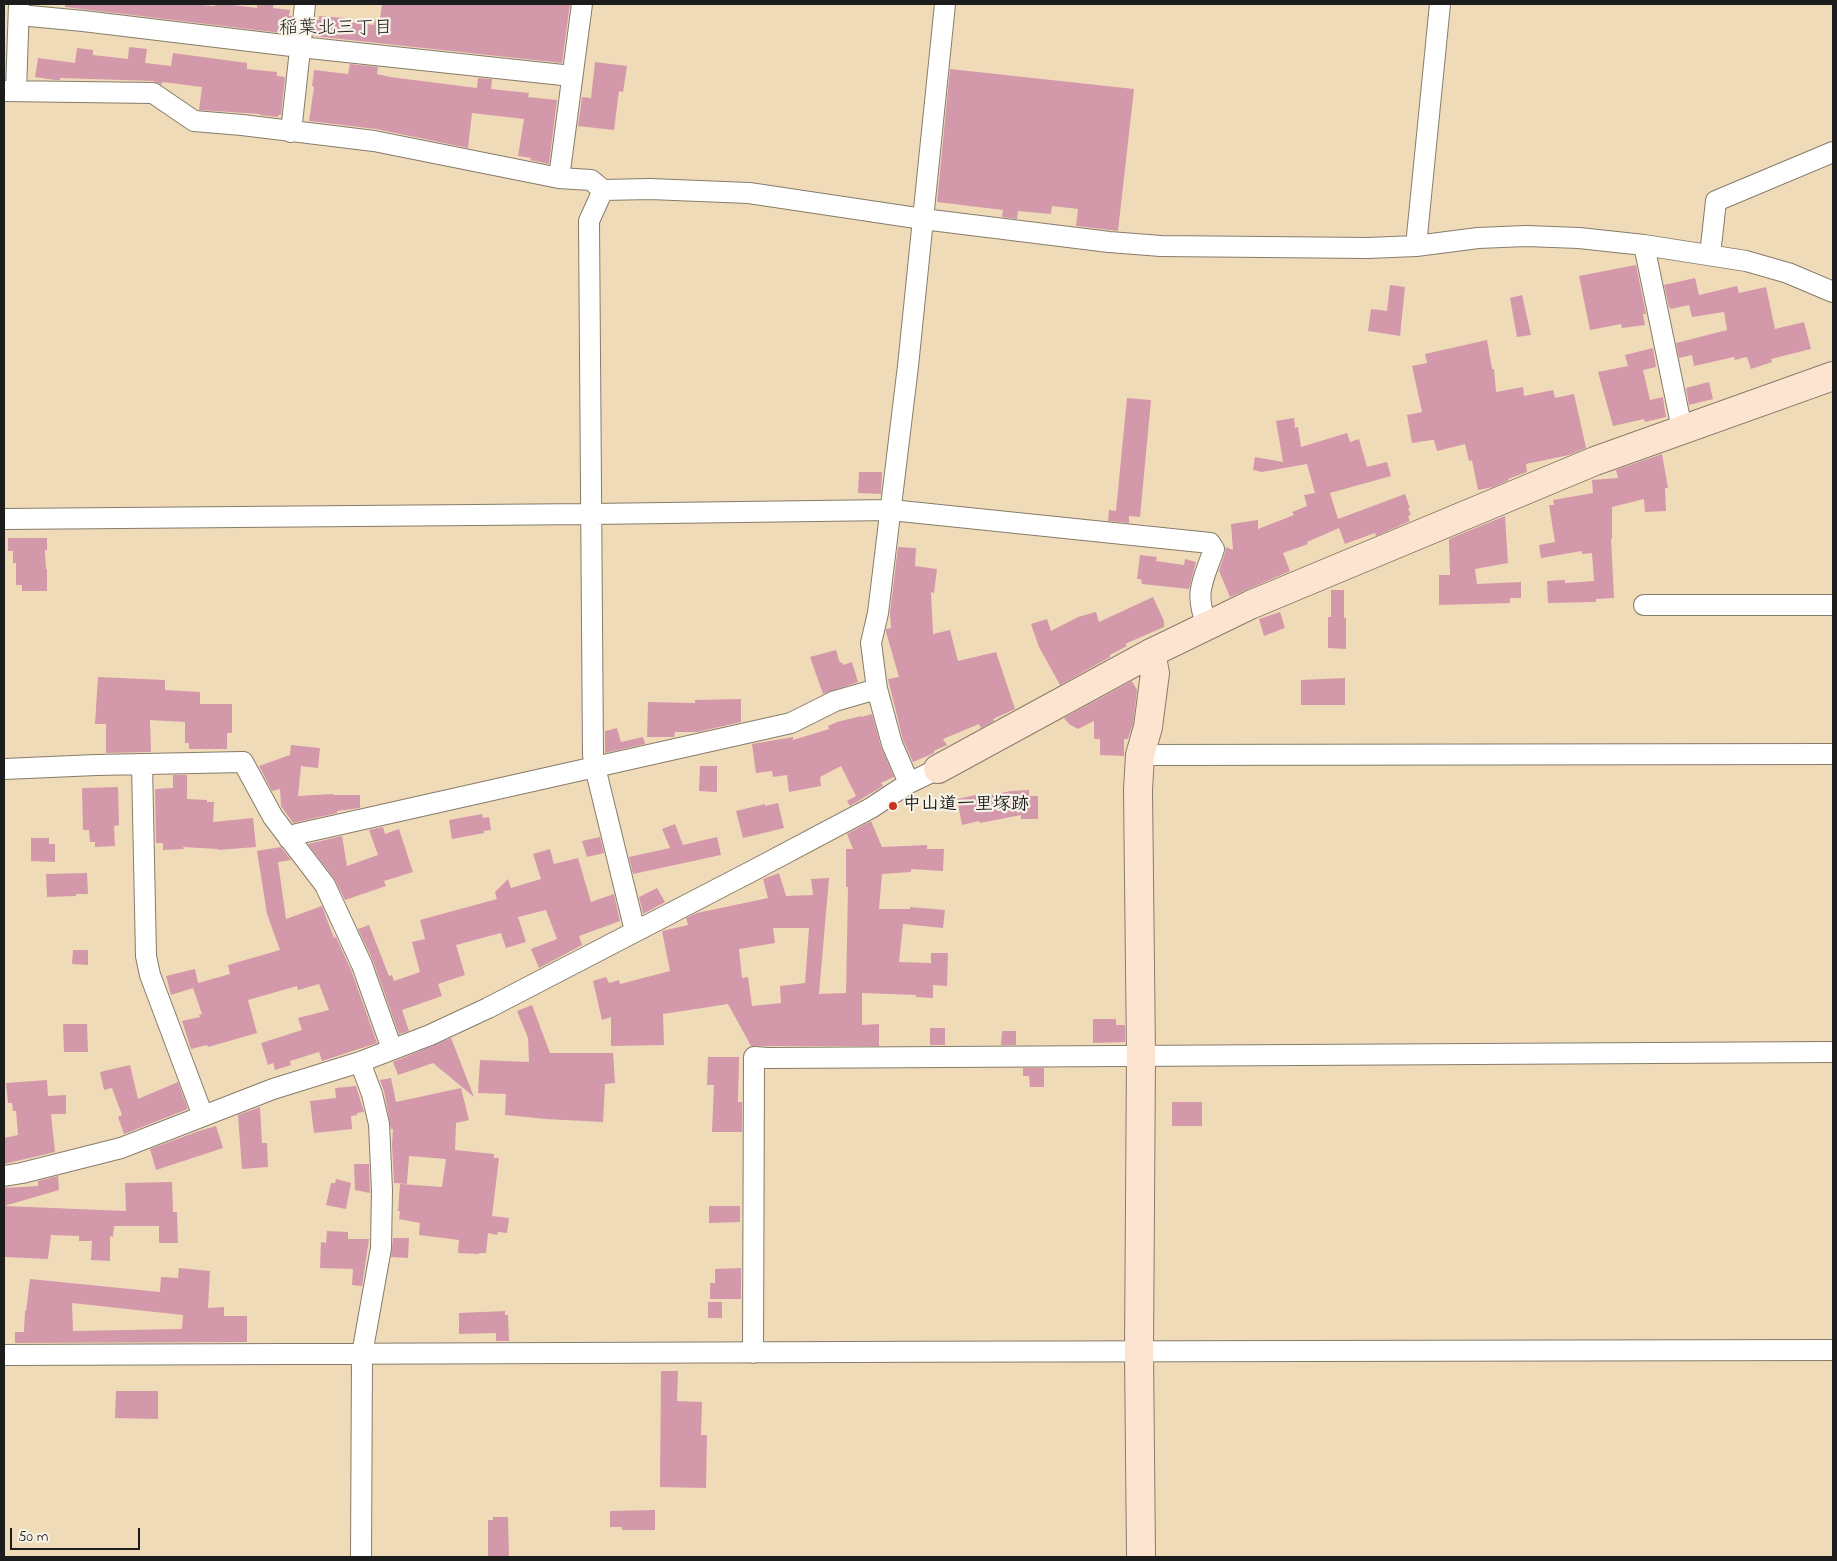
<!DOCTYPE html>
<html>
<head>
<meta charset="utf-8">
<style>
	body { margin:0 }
	#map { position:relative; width:1837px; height:1561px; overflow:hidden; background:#f0dbb9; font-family:"Indie Flower",sans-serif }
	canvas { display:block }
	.frame { position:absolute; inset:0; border:5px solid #1c1c1c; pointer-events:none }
	.scale { position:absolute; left:10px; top:1528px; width:130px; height:22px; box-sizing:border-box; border:2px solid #1c1c1c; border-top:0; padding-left:6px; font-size:15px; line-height:18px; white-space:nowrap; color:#1c1c1c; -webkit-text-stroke:4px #f7f3e8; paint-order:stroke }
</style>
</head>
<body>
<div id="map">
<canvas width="1837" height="1561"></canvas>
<div class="frame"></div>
<div class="scale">50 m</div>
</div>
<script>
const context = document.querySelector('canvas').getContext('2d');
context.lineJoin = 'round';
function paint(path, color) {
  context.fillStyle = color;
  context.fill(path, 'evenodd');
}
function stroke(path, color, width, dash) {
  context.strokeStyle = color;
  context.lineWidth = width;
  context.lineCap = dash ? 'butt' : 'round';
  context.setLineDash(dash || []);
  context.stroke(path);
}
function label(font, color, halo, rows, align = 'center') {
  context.font = font + ' "Indie Flower","Klee One",sans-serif';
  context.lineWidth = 4.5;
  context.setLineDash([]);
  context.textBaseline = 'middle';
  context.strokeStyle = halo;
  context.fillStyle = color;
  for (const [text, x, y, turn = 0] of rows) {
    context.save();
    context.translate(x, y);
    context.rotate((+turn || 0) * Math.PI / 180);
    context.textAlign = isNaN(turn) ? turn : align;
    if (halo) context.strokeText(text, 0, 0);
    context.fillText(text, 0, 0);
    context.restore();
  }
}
paint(new Path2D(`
	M65,4H188L215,6V4H225L257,8V4H274L273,8L290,10L289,16H292L290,34L65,7Z
	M382,4H570L562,63L313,36L315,19L319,20V16L345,18L344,21L374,25L375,19H380Z
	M129,47L147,49L145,63L171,66L173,53L247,63V69L277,72V76L285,77L281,115H278V117L260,115V114L199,110L202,87L162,82V85L153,81L60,78V80H55L35,77L38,58L75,63L77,48L93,50V55L128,59Z
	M595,62L627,66L623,92L619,91L614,130L578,126L582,97L591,98Z
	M350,64L378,67L377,74L390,77L477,88L478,78L492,79L491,89L529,93L528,97L557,100L549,164L530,160L531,158L518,156L524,119L472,113L468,148L376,129L309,121L314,87L312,86L314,70L348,74Z
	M950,69L1134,89L1118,231L1076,226L1078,209L1052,206L1051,214L1018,211L1017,219L1002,217L1003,210L937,202Z
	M1636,265L1646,314H1643L1645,325L1622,328L1621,324L1590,330L1579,276Z
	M1695,278L1699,295L1737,286L1739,293L1766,287L1775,329L1804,322L1811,349L1771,359L1772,362L1751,369L1747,357L1735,360L1734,357L1694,366L1692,355L1679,358L1676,343L1727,330L1724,312L1692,317L1689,305L1671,309L1669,307L1664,285Z
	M1390,285L1405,287L1400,336L1368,331L1371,309L1387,311Z
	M1522,295L1531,335L1517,337L1510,298Z
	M1487,340L1492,369H1494L1496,392L1523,387L1524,396L1553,390L1555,398L1574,394L1586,448L1569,455L1526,464L1527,472L1508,479L1509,480L1493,487L1478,490L1472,460L1469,461L1465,444L1437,451L1434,440H1432L1412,443L1407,415L1422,412L1412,366L1427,363L1425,354Z
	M1653,348L1656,367L1643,370L1650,400L1663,397L1666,417L1645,422L1644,419L1613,426L1598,372L1628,366L1625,355Z
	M1709,382L1713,399L1689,405L1686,388Z
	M1127,398L1151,400L1140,517L1129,516V523L1108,521L1109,510L1116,511Z
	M1294,418L1295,428L1298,427L1301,447L1347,433L1350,442L1359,439L1367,467L1387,462L1391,476L1330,493L1338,519L1405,494L1410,508H1408L1411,515L1408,516L1410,521L1376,536L1375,533L1345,544L1339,528L1307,542L1308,544L1283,553L1290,571L1230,597L1219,571L1225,553L1226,547L1233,550L1231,524L1258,520V529L1294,515L1292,512L1307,506L1304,495L1315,493L1307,464L1262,472L1253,470L1255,457L1283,462L1276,421Z
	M1662,454L1668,488H1665L1666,511L1645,512L1644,499L1612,507V539H1611L1614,598L1596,599V602L1548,603L1547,581L1565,580V583L1594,581L1592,553L1582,554V551L1541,558L1539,545L1555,542L1549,505H1554L1553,500L1593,493L1592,480L1618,478L1616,470Z
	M859,472H882L881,494L858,493Z
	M1505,516L1508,563L1475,569L1477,584L1521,582V598H1510V603L1439,605V575H1450L1449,539Z
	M8,538H47V550H45V553L46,569H47V591H22V585H16V563H13V551H8Z
	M898,547L916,548L915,566L937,569L934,593L931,592L933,634L950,630L958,661L996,652L1015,709L993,719L994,721L981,728L979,724L943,739L947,745L934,751V753L913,762L903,740L888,679L899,677L886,632V629L891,628L890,612Z
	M1140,555L1157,557L1156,561L1184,565L1185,559L1196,562L1189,589L1142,584L1141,579H1137Z
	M1331,590H1344V618H1346V649L1328,648V617H1331Z
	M1153,597L1164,621V627L1125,644L1127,646L1110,655V657L1060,685L1039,647L1031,624L1047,619L1051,631L1078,617L1096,612L1099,622Z
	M1280,612L1285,628L1264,636L1259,619Z
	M836,650L840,663L842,662L843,665L852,662L858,682L823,694L810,657Z
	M98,677L165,680V690L200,692V704H232V733H227V749H189V743H185V722L150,720L151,752L106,753V724H95Z
	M1345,678V705H1301V680Z
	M1132,681L1137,690L1133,724L1128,739H1124V756L1100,755V739H1094V721L1078,729L1069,724L1064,718Z
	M741,699V722L697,732H675L674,737H647L648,702L695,703V700Z
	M872,714L881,747L894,777L881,783L883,786L850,806L847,801L856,796L841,766L820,777L821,786L789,792L787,775L773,777L772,771L756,773L752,744L793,737V740L829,729L828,726L837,722L861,716V717Z
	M617,728L621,742L643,737L645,744L605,753V731Z
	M291,745L320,748L318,768L301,766L298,796L333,794V795H360V808L337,811V813L293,823L281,806L280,789L272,791L259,766L290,755Z
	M700,766H717V792L699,791Z
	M173,775H187V799L207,800V802H214L213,822L253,818L256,847L218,850V849L183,847L184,849L163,850V843H156L155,789L173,788Z
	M118,787L119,825L114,826L115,846L95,847V842H90L89,830H83L82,788Z
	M1029,790V796H1038V819H1021V815L980,823L979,821L962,825L957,799L976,795V798L1011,791Z
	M778,803L784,828L743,838L736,811L765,804V806Z
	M482,814L483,818L489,817L491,830L484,831V833L452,839L449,820Z
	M871,821L882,847L927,845V849H944L943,871L911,869V872L882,874L879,909H910V907L945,910L943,928L903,924L899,962L931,963V953H948L947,986L933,985V998L916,997V995L862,993V1025L879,1024V1046H751L728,1004L663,1014L664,1045L611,1046V1017L602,1020L593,981L606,977L609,983L619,980L620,984L670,971L662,931L688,925L686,918L697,913L768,898L763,879L779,873L786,896L813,895L811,879L829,878L819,994L846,993L848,887H846V849H853L847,834ZM773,928H809L805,983L780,986L781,1003L752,1006L748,977L742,978L739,949L775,943Z
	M675,824L683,845L717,837L721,855L633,874L629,857L670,848L662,829Z
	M383,827L385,834L399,829L413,872L384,881L386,886L345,900L334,878L308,844L342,836L347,866L378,855L369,830Z
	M600,837L604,853L587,857L582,841Z
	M31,838H49V844H55V862L31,861Z
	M281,847L291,860L278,862L286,919L322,906L334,938L336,937L351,970L377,1043L322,1061L319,1052L290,1061L291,1065L275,1070L273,1063L268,1065L261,1043L302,1030L298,1018L329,1010L319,984L298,990L297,986L248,1000L257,1033L208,1047L207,1045L191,1049L182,1021L200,1017L199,1015L202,1014L193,988L171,995L166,976L195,969L198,983L230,974L228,965L280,950L267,914L257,851Z
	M550,849L554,864L578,858L591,902L614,894L620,921L579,936L582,945L539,968L531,949L557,939L546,910L518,917L526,942L506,948L501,933L456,945L465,975L438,984L442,996L402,1010L409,1031L399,1034L373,961L358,929L369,925L389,976L392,975L394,981L420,972L412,942L425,939L420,920L497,899L495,892L508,879L511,888L541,879L533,854Z
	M87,873L88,894H76V896L47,897L46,874Z
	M657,888L665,902L643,914L639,897Z
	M73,950H88V965L72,964Z
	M532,1005L550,1053H613L615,1083L605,1084L603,1122L546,1119L505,1115L506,1094L478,1093L480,1060L529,1062L528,1038L517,1011Z
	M1093,1019H1116V1025H1125V1042L1093,1043Z
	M63,1024H87L88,1052H64Z
	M930,1028H945V1045H930Z
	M1002,1031H1016V1045H1001Z
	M451,1038L474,1097L433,1063L398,1075L393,1062Z
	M708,1057H739L738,1102H742V1132H712L714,1085H707Z
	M130,1065L138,1099L178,1082L188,1109L124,1134L118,1117L122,1115L112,1088L104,1090L100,1072Z
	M1023,1068H1044V1087H1030L1029,1076H1023Z
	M391,1078L396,1102L461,1088L469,1120L456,1123L455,1150L494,1154V1158H499L492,1216L509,1218L507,1233L498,1232L497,1235L488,1233L486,1253H479V1254L458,1253L459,1240L419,1235L420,1223L399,1219L400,1211H398L400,1184L442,1187L446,1159L409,1156L407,1184L394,1183L392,1144L393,1129H391L384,1091L380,1080Z
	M47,1080L48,1096L66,1095V1114H51L55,1152L4,1164V1138L18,1135L16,1111H13L12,1103H8L6,1083Z
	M356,1086L364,1112L357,1113V1115L351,1116L352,1129L314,1133L310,1101L336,1098L335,1088Z
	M1172,1102H1202V1126H1172Z
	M260,1107L262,1143H267L268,1167L242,1169L238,1115Z
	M216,1126L223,1148L156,1170L150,1149L199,1131Z
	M354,1164H369L370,1193L355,1190Z
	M58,1176L59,1190L4,1206L126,1211L125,1183L172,1182L173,1212H177L178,1243H159V1226H114L113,1237L110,1236V1261L91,1260L92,1241H79V1236L51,1235L48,1259L4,1257V1188L38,1186V1181Z
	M336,1179L351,1183L346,1209L326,1205L331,1183H335Z
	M709,1206H740V1222L709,1223Z
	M327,1231L348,1232V1239H369L362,1286L352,1285L353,1269L320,1268L321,1242L326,1243Z
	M393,1238H409L408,1258L391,1257Z
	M179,1268L210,1271L208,1308L224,1307V1316H247V1342L15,1343V1332H24L25,1311H26L30,1279L160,1292L161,1277L178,1278ZM72,1303L183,1315L182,1329L73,1331Z
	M741,1268V1299H710V1283H715V1269Z
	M708,1302H722V1318H708Z
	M505,1311V1315H508L509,1341H496V1333L459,1334V1313Z
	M661,1371H678L677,1401L702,1402L701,1435H707L706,1488L660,1487Z
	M116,1391H158V1419L115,1418Z
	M655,1510V1530H622V1527H610V1511Z
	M493,1517H508L509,1557H488V1520H493Z`), '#d498ab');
const street = new Path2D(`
	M19,15L83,21L300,47L572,76
	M4,91L153,93L194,121L242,125L374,141L559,178L591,180L603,190L650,189L749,193L923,219L1109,242L1161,246L1368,248L1416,246L1478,238L1526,236L1579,238L1644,245L1746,261L1788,273L1833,292
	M16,91L19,4
	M291,132L305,4
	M559,178L582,4
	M603,190L589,221L593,755L595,767L635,931
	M1644,245L1682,429
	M1416,246L1440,4
	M1710,255L1716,201L1833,152
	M4,519L591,514L891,510L1210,543L1214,549C1204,579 1193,593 1207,624
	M1644,605H1833
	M1140,755L1833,754
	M142,764L146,956L150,975L203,1116
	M4,769L96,765L243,762L273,817L325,885L362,965L392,1049
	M909,783L892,744L877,689L871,643L878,613L908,366L945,4
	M289,839L297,834L791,723L835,701L877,689
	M360,1062L372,1094L379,1124L382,1190L381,1248L362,1354L361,1557
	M4,1176L22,1173L121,1148L273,1089L360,1062L430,1035L488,1008L754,870L871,808L909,783L938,769
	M753,1353L754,1057L768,1058L1833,1052
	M4,1355C614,1352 1223,1351 1833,1350`);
const secondary = new Path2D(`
	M938,769L1151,653L1250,605L1595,461L1833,376
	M1141,1557L1139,1351L1141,1055L1138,790L1140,755L1148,727L1155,673L1151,653`);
stroke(street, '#867c6a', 22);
stroke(secondary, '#867c6a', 30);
stroke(street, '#fff', 20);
stroke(secondary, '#fde4d1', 28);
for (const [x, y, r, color] of [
	[893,806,5,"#c8321e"]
]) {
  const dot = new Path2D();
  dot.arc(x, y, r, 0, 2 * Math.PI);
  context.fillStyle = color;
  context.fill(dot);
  stroke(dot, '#f7f3e8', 2);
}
label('bold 18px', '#1c1c1c', '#f7f3e8', [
	["中山道一里塚跡",903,806]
], 'left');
label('19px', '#1c1c1c', '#f7f3e8', [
	["稲葉北三丁目",336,30]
]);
</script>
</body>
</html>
